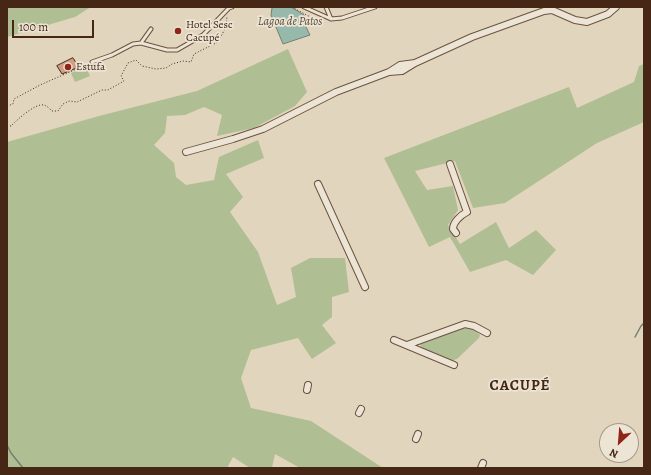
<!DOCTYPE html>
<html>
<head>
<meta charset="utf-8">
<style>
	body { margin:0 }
	#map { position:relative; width:651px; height:475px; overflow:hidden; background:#e2d5bd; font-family:Alegreya,serif }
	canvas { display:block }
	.frame { position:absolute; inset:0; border:8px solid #462715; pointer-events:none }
	.north { position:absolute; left:599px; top:423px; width:40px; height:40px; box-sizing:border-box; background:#ece4d4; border:1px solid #aa9888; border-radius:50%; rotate:206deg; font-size:11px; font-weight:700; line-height:16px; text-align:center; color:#462715 }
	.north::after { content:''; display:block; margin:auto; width:14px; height:18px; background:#8f2418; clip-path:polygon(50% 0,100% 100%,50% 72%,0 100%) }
	.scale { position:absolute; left:12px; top:20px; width:82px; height:18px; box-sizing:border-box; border:2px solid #462715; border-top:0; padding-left:5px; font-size:12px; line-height:14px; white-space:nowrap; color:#462715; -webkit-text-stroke:3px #ece4d4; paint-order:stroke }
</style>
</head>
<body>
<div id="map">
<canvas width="651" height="475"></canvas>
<div class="frame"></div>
<div class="north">N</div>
<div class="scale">100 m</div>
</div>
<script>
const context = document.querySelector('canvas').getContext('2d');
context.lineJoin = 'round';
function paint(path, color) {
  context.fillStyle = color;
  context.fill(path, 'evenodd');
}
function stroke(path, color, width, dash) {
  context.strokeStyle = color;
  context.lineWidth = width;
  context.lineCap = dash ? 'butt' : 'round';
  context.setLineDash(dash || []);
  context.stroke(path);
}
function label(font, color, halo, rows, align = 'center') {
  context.font = font + ' Alegreya,serif';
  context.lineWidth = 3.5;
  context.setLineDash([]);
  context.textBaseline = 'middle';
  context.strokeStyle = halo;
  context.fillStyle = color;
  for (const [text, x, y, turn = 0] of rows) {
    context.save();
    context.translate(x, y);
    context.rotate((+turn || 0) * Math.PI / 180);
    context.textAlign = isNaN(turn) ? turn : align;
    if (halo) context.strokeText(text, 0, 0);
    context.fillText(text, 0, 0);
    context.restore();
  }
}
paint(new Path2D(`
	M7,7H91L75,17L7,37Z
	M288,49L307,92L295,106L254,128L217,136L222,115L204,107L185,115L167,116L165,133L154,145L174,163L176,177L186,185L214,180L219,157L258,140L264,158L226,174L243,197L230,212L258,252L277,305L296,297L291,268L310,258H345L349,292L332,297V317L322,325L336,343L312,359L298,338L251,350L241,378L251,408L311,421L383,468H300L275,454L272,468H250L233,457L227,468H7V142L99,116L197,91Z
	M644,64V122L597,143L505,203L473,208L455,161L415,171L427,190L453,186L458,210L448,225L460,244L496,222L509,248L536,230L556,250L533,275L506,260L470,272L450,237L429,247L384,158L569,87L577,108L634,82L639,66Z
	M86,67L90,76L75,82L71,73Z
	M466,327L473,329L480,335L479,338L457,359L450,361L421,348L420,344Z`), '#b0be93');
const water = new Path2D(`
	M274,7H291L304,15L305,25L310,35L283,44L271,15L272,8Z`);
paint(water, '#96b9ab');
stroke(water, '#767f6f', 1);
stroke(new Path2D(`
	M635,337L641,326L644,323
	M7,445L11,453L23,468`), '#767f6f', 1.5);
const building = new Path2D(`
	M73,58L79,67L62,74L57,66Z`);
paint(building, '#cf9e83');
stroke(building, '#462715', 1);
const service = new Path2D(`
	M304,7L331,19L342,18L375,7
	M326,7L331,19
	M141,43L151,29
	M92,62L112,55L133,44L141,43L167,50H177L203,35L229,8L232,7`);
const minor = new Path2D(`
	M389,72L402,71L415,63L472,37L544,11L552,10L575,20L587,22L608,14L616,7
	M186,152L233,139L263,129L336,92L389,72L400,65L415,63
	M450,164L467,212C461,215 453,222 453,229L456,233
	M318,184L365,287
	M394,340L454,365
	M407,345L465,324L474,326L487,333
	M307,390L308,385
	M359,413L361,409
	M416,439L418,434
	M481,468L483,463`);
stroke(service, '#6d523f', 5);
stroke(minor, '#6d523f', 8);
stroke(new Path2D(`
	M292,7L314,19
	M7,106L13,104L14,99L40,85L88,64
	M7,126H11C17,120 35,103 44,105C47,106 50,109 52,111H58L63,104L69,101L77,102L102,90H108L124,81L121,76L128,63L136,60L142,66L156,69L166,68L172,64L183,61L191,62L194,54L218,42L226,27L227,16`), '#462715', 1, [1, 2]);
stroke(service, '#ece4d4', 3);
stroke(minor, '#ece4d4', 6);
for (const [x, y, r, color] of [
	[178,31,4,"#8f2418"],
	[68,67,4,"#8f2418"]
]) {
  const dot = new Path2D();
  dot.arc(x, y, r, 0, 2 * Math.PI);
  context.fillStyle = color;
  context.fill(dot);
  stroke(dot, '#ece4d4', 1.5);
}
label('11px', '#462715', '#ece4d4', [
	["Hotel Sesc",186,25],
	["Cacupé",186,38],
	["Estufa",76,67]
], 'left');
label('italic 12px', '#5a4c3a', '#ece4d4', [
	["Lagoa de Patos",290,22]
]);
context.letterSpacing = '1px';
label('bold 15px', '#462715', '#ece4d4', [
	["CACUPÉ",520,386]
]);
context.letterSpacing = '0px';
</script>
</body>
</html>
